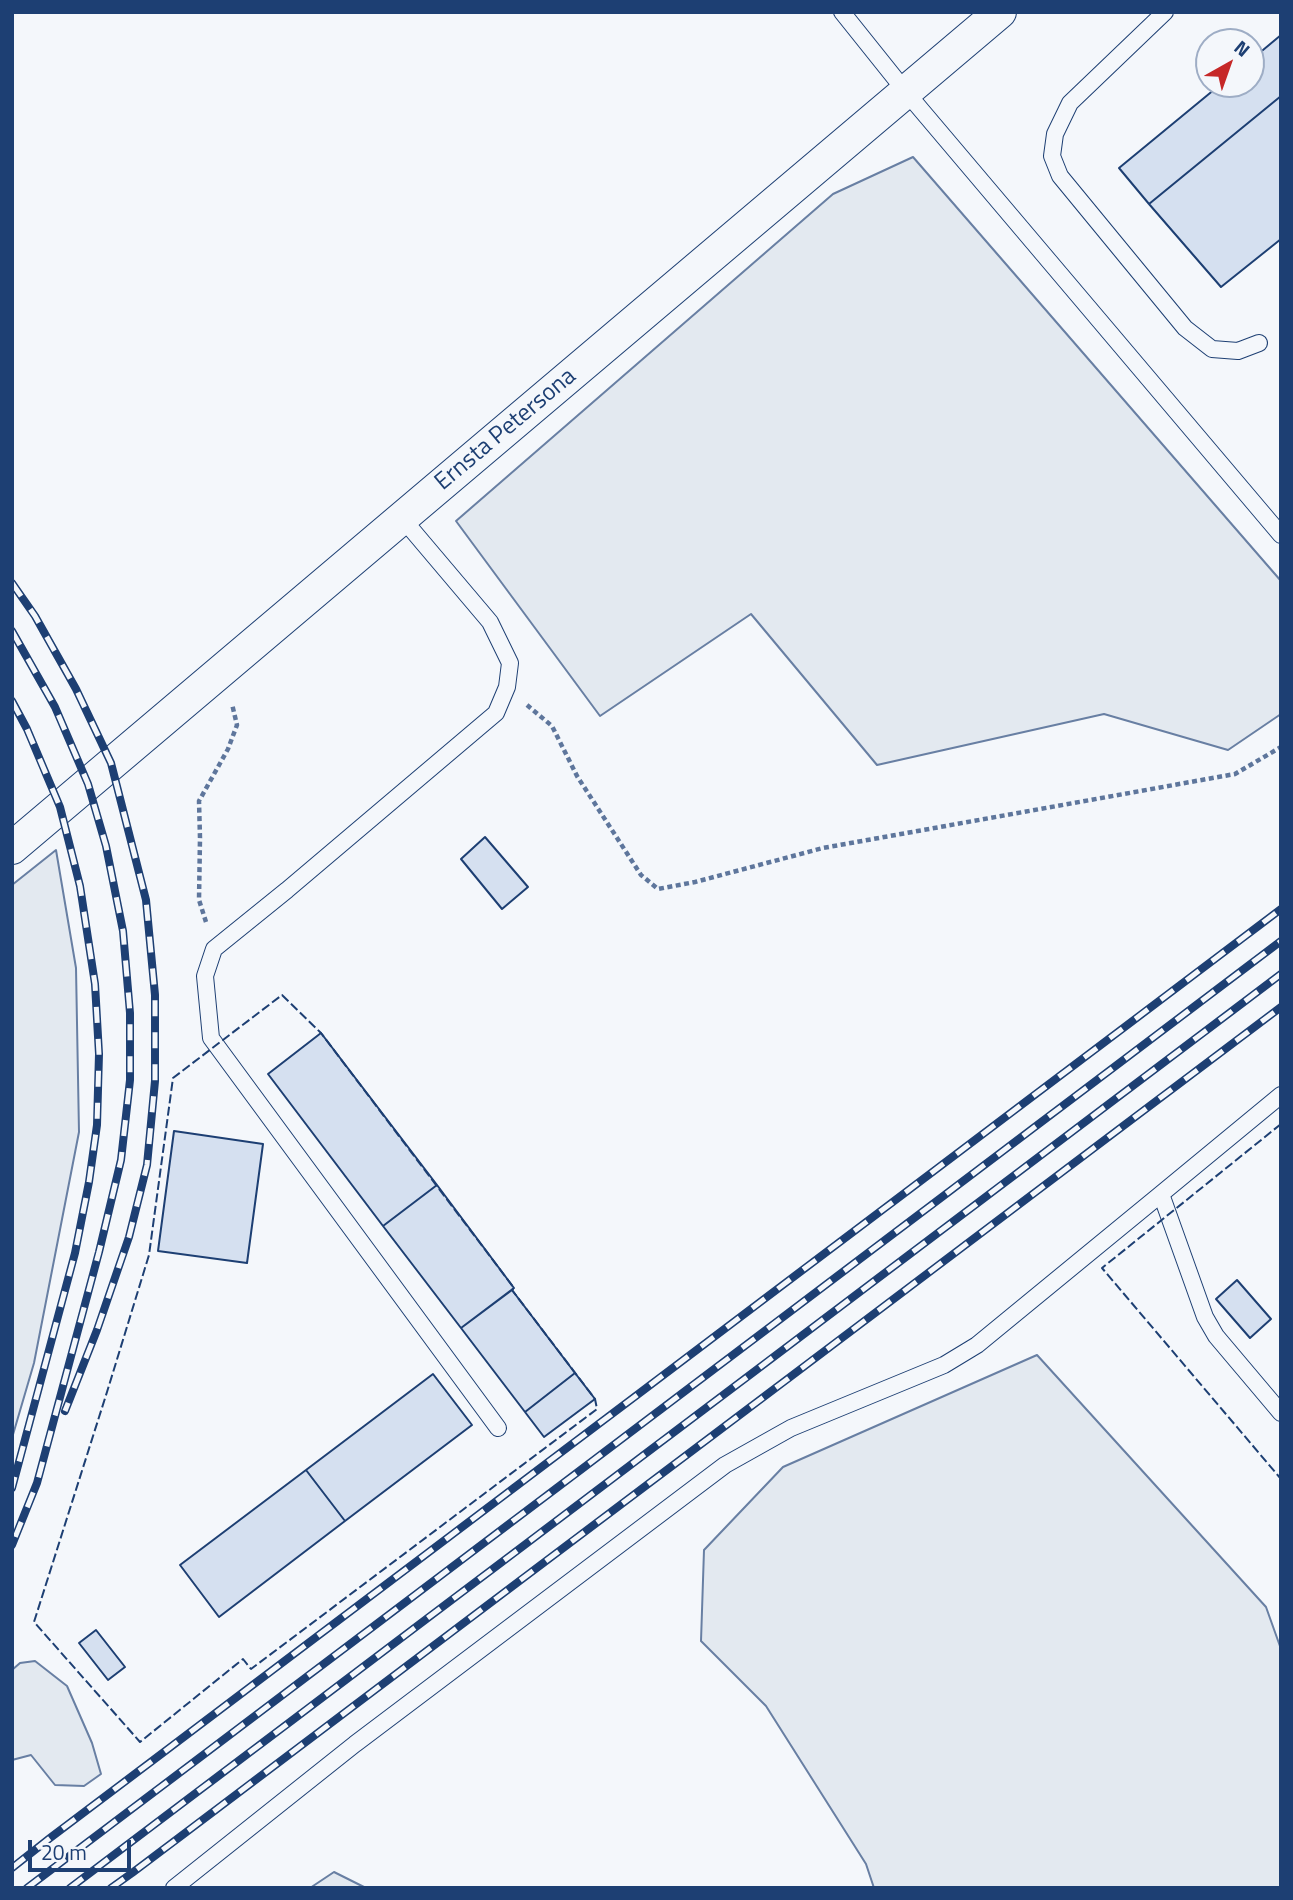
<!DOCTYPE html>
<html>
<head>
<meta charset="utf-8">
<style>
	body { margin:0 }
	#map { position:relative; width:1293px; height:1900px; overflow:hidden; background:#f4f7fb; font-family:"Titillium Web",sans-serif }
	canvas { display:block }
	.frame { position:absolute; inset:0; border:14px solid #1d3f73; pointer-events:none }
	.north { position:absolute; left:1195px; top:28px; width:70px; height:70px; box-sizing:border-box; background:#f4f7fb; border:2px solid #9eadc5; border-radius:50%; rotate:40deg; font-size:19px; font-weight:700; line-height:28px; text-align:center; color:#1d3f73 }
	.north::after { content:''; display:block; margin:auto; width:24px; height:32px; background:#c62828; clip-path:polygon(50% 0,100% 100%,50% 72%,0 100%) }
	.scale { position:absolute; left:28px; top:1840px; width:103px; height:32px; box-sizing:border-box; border:4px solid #1d3f73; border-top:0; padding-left:9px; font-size:21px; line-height:24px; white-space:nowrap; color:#1d3f73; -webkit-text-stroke:5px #f4f7fb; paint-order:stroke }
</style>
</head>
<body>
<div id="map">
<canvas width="1293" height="1900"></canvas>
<div class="frame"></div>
<div class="north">N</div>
<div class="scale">20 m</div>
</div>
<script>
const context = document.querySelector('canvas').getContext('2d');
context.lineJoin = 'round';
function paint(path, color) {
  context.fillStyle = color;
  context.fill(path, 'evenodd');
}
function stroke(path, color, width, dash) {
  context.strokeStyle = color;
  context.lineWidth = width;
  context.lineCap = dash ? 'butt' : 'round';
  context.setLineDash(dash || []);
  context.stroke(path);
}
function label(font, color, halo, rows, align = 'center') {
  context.font = font + ' "Titillium Web",sans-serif';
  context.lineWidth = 5;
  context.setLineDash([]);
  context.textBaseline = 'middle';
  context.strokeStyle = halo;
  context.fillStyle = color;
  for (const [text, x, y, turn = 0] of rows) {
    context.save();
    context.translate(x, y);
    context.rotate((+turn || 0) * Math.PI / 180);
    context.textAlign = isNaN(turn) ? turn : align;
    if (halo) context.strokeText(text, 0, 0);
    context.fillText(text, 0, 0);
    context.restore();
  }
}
const green = new Path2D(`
	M913,157L1281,581V714L1228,750L1104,714L877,765L751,614L600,716L456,521L833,194Z
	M56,850L76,968L79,1132L34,1363L12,1438V885Z
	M1037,1355L1266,1607L1281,1649V1888H874L866,1864L766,1706L701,1641L704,1550L783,1467Z
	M35,1661L67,1686L92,1743L101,1774L84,1786L55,1785L31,1755L12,1760V1670L20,1663Z
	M334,1872L366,1888H310Z`);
paint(green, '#e3e9f0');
stroke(green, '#687fa3', 2);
const building = new Path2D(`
	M1281,35V96L1149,204L1119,168L1221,84H1251V60Z
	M1281,96V239L1221,287L1149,204Z
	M485,837L528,887L502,909L461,859Z
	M321,1033L437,1185L383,1226L268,1074Z
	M174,1131L263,1144L247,1263L158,1251Z
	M437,1185L514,1288L461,1328L383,1226Z
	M1237,1280L1271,1319L1250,1338L1216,1299Z
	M512,1290L575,1373L525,1412L461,1328Z
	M575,1373L595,1399L544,1437L525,1412Z
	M433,1374L472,1425L345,1521L306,1470Z
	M306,1470L345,1521L219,1617L180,1565Z
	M96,1630L125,1667L108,1680L79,1643Z`);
paint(building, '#d5e0f0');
stroke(building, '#1d3f73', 2);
const service = new Path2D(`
	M842,12L906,92L1281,535
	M1165,12L1070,103L1055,134L1052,156L1060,176L1185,328L1212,349L1238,351L1259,343
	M402,518L490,622L510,663L507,687L496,713L287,890L214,949L205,976L211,1038L498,1428
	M1281,1095L1161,1194L1205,1317L1216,1336L1281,1413
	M174,1888L355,1744L725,1465L791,1428L944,1365L977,1345L1161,1194`);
const minor = new Path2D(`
	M12,848L1000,12`);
stroke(service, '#1d3f73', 18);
stroke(minor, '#1d3f73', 34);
stroke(new Path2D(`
	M527,705L552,726L577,776L641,875L658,889L695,882L823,848L1235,774L1281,747
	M206,922L199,900L200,838L199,801L228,749L237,725L232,704`), '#5e769c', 4.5, [5, 3.5]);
stroke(service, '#f4f7fb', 16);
stroke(minor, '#f4f7fb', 32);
const rail = new Path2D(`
	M12,583L35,616L76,689L111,763L146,900L155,995V1081L147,1165L129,1237L97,1330L65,1411
	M12,631L55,707L88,784L106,846L123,931L130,1013V1080L121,1160L99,1252L37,1483L12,1545
	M12,701L27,729L60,807L80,886L95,984L99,1054L97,1125L89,1182L75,1253L12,1488
	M12,1868L50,1838L1281,909
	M27,1888L1281,941
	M70,1888L1281,974
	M111,1888L132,1873L1281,1007`);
stroke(rail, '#1d3f73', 8);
stroke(rail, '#f4f7fb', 5, [16]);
stroke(new Path2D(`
	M282,995L321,1033L514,1288L512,1290L595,1399L597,1409L251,1669L243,1659L140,1742L34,1622L107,1392L149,1255L173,1078Z
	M1281,1124L1102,1268L1281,1479`), '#1d3f73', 2, [9, 3.5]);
label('24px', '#1d3f73', '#f4f7fb', [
	["Ernsta Petersona",506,430,-40]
]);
</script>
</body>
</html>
